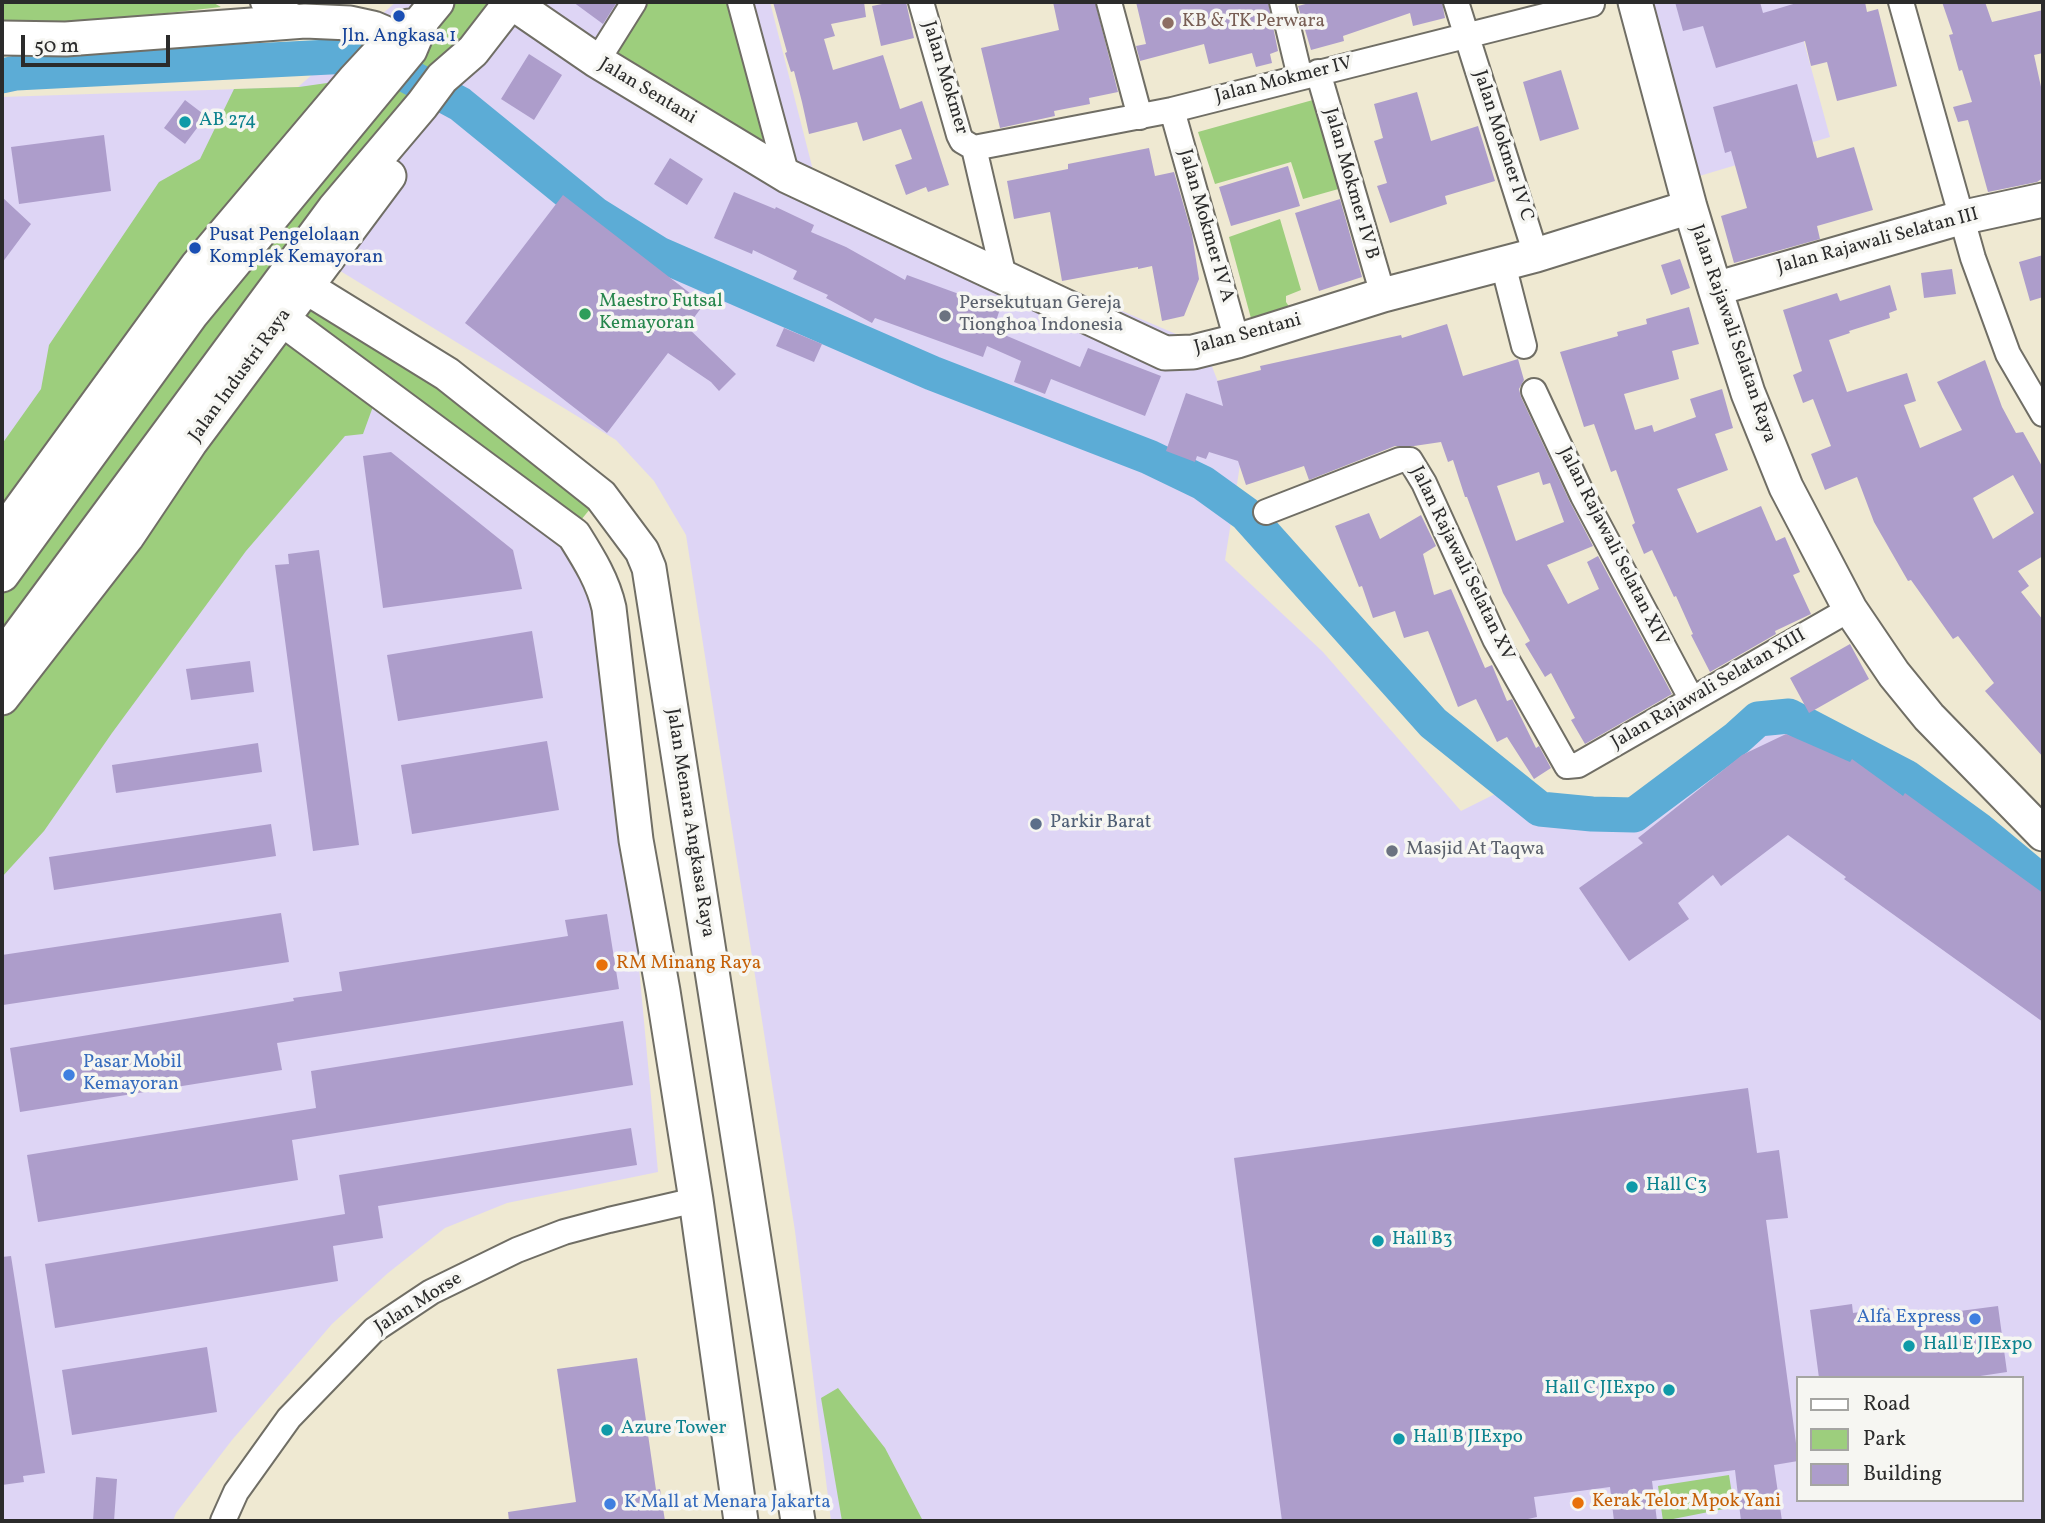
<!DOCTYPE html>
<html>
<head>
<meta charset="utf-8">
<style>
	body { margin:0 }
	#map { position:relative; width:2045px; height:1523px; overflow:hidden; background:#efe9d2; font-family:Vollkorn,serif }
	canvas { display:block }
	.frame { position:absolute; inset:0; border:4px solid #2b2b2b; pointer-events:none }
	.legend { position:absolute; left:1796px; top:1376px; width:228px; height:126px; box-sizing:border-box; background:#f6f6f2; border:2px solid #a5a5a2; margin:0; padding:9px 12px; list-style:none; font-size:21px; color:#2b2b2b }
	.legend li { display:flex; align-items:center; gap:14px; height:35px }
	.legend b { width:35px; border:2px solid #a5a5a2 }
	.scale { position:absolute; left:21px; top:35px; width:149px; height:32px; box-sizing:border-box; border:4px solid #2b2b2b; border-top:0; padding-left:9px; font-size:21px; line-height:24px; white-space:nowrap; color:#2b2b2b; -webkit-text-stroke:5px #f6f6f2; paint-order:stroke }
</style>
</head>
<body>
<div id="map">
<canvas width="2045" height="1523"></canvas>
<div class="frame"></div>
<ul class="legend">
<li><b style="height:9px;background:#fff"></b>Road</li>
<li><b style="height:19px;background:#9dce7d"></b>Park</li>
<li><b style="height:19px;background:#ad9dcb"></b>Building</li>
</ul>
<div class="scale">50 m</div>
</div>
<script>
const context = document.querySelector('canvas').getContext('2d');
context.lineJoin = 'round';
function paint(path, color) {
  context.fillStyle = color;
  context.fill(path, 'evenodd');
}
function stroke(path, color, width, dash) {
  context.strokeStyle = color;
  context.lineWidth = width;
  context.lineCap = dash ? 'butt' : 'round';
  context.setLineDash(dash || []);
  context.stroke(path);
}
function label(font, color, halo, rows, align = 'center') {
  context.font = font + ' Vollkorn,serif';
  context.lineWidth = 7;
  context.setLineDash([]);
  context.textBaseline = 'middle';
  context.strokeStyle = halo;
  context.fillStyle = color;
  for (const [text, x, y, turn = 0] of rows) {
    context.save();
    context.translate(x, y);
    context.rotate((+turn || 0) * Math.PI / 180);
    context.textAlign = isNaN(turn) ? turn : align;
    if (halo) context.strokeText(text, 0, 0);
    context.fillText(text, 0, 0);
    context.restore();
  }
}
paint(new Path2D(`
	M396,2H770L814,174L975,248L1204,346L1243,446L1225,560L1323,652L1461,811L1511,786L1540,809L1592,814L1634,815L1758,719L1792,718L1906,777L2043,882V1521H831L795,1231L686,535L654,481L616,440L218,196L2,518V97L298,87ZM1798,1378H2022V1500H1798Z
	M1634,2H1793L1830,137L1686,180Z
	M282,319L573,536L604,591L658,1172L507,1203L445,1228L388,1273L332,1324L232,1440L176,1513L173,1521H2V697Z`), '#ded5f5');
paint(new Path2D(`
	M2,2H212L221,7L61,25L2,23Z
	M437,2H511L2,658V575Z
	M649,2H730L765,148L613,57Z
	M355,79L2,531V444L41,389L49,345L159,182L200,159L234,89L299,87Z
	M1320,98L1342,188L1303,199L1291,162L1215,184L1198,132Z
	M1280,219L1301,290L1286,296V302L1294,314L1252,322L1229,237Z
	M306,287L599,498L572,531L379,390L363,434L345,436L246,551L112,733L44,831L2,877V699Z
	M838,1388L885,1448L923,1521H842L821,1398Z
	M1729,1475L1734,1507L1663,1521L1658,1486Z`), '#9dce7d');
stroke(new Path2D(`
	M2,76L16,73L369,55L460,104L595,214L659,254L932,373L1149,457L1203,483L1246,514L1433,723L1540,809L1592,814L1634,815L1737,738L1758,719L1789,716L1906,777L1979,830L2043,883`), '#5cacd6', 35);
paint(new Path2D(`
	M573,2H617L603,24Z
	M773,2H864L866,17L831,24L835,36L824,39L833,70L883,55L900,109L922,101L949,185L928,192L926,187L906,195L895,165L912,159L901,129L863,141L857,122L809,134L802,102L794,71L791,72L785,53L787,52Z
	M892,2H906L914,38L881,46L872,6Z
	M1053,2H1095L1118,92L1089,98L1090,104L1054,111L1055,116L1000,128L981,48L1059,30Z
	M1136,2H1268L1278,51L1270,54L1272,63L1256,67L1252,53L1209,64L1204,44L1140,61L1136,46L1146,44Z
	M1313,2H1442L1445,18L1413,26L1410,13L1343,36L1344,41L1311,50L1298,6Z
	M1675,2H1760L1763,13L1800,2H1865L1867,12L1878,9L1897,86L1837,101L1827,62L1811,66L1805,41L1716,68L1703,26L1683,31Z
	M1942,2H1985L1992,22L2043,10V53L2034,55L2043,96V178L2037,182L1988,192L1968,120L1958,122L1953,107L1972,102L1962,70L1959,71L1949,35L1953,34Z
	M529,54L562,75L534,120L501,99Z
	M1561,70L1579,129L1540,141L1523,82Z
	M1797,84L1817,158L1854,147L1873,210L1817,226L1820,239L1734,263L1721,216L1747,208L1731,151L1725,153L1713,107Z
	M1417,92L1431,141L1478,126L1495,181L1445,196L1447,204L1390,223L1377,186L1387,183L1374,141L1383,138L1374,104Z
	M185,100L206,116L185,144L164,128Z
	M104,135L111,191L19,204L11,147Z
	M1149,148L1155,176L1174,172L1192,234L1199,279L1184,316L1162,321L1152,266L1138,269V267L1062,281L1050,212L1014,219L1007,181L1068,169V164Z
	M670,158L703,179L687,205L654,184Z
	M1288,166L1300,206L1231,226L1219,187Z
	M734,192L775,209L776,207L814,225L811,232L846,247L905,280L907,275L1000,309L993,330L1080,367L1088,348L1161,376L1145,416L1051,379L1045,394L1014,382L1021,361L987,346L983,357L875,318L872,323L826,298L828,295L793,279L797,271L753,250L752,254L714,238Z
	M563,195L704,304L687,327L736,374L719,391L711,382L668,353L607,433L465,323Z
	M2,197L31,224L2,263Z
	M1340,199L1362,277L1319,291L1295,213Z
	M2043,255V297L2030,301L2019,262Z
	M1680,259L1690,288L1671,295L1661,265Z
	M1952,269L1956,294L1924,298L1921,273Z
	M1890,285L1897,310L1889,313L1890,318L1849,331L1850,333L1829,340L1847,392L1907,373L1916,401L1904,405L1920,448L1962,430L1937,382L1985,360L2002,407L2016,433L2023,432L2043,468V556L2018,571L2029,586L2021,592L2043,620V757L1985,691L1994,683L1958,636L1953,639L1911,580L1908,581L1874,522L1857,477L1825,490L1811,454L1831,446L1813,399L1803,403L1793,375L1802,371L1783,310L1837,293L1840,301ZM2013,475L2034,513L1993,539L1973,498Z
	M1689,307L1699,344L1672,351L1679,379L1624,394L1635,430L1652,425L1654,432L1696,417L1690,399L1722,389L1733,428L1715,434L1728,470L1677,489L1697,533L1761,506L1776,541L1785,537L1800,572L1793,575L1811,614L1775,631L1776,634L1710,672L1691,635L1693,634L1676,596L1674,597L1652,550L1644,554L1632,525L1635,523L1616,470L1611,472L1594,424L1584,427L1560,352L1618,336L1617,332L1647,324L1646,319Z
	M1447,324L1463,376L1518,359L1524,380L1519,389L1521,397L1570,502L1593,546L1547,565L1568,604L1599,589L1587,562L1598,556L1672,694L1585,744L1571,720L1575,718L1551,673L1545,677L1525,644L1530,641L1503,593L1467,497H1465L1453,460L1448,462L1441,442L1414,446H1395L1309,480L1304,466L1246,485L1238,461L1209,452L1206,459L1197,456L1195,462L1166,451L1186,393L1223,406L1217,381L1261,370L1260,366L1401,335L1402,338ZM1539,472L1543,485L1550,483L1564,522L1516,541L1497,486Z
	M784,328L822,344L814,362L776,346Z
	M391,452L513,550L522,589L383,608L363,456Z
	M1369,513L1380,539L1421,515L1436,546L1423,554L1434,595L1451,589L1485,668L1492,665L1507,701L1512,699L1536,748L1539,746L1551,768L1534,779L1507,737L1497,742L1476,699L1458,707L1428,631L1404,638L1395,611L1373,618L1362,586L1359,587L1335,526Z
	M319,550L359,845L313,851L275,565L289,564L288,554Z
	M532,631L543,698L398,721L387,655Z
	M1850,644L1869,679L1809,713L1790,678Z
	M250,661L254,692L191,700L186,669Z
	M1786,734L1850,762L1852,759L1903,796L1905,793L2043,893V1022L1844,879L1846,877L1788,835L1721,886L1713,875L1678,903L1689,919L1629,961L1579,888L1643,843L1638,838L1742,755Z
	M547,741L559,810L412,834L401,765Z
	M258,743L262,772L116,793L112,765Z
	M271,824L276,856L54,890L49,857Z
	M281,913L289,962L3,1005L2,955Z
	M607,914L619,989L277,1043L282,1070L20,1112L10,1048L294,1001L293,998L342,991L339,972L568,936L565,920Z
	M623,1021L633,1085L292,1140L298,1180L38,1222L27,1155L316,1108L311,1071Z
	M1748,1088L1757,1153L1779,1150L1788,1218L1766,1220L1798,1458V1461L1774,1465L1782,1521H1741L1735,1470L1652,1481L1657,1521H1614L1610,1487L1534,1497L1537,1517L1528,1519V1521H1282L1234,1158Z
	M631,1128L637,1165L378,1206L383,1238L333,1246L338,1281L55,1328L45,1264L345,1214L339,1175Z
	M11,1256L45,1473L23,1476L24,1482L2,1485V1257Z
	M1852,1304L1853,1313L1889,1308L1891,1320L1998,1306L2007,1372L1967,1378H1819L1810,1310Z
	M207,1347L217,1412L72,1435L62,1370Z
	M637,1358L656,1490L660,1489L665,1521H509L508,1512L576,1502L557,1369Z
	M96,1477L117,1479L114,1521H93Z`), '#ad9dcb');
const street = new Path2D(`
	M263,2L303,20
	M740,2L787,176
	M921,2L959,135L962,141L974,148
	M1109,2L1140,117
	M1282,2L1300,77
	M1456,2L1536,255
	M1901,2L1973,258L2008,354L2043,414
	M597,61L634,2
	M1318,72L1383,295
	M1172,110L1237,341
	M974,148L1172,110L1592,4
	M974,148L1004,277
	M1503,264L1524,346
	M1534,391L1583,496L1692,700
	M1266,512L1400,460H1410L1424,483L1495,639L1567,766L1578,765L1850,609
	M223,1521L236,1492L289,1418L374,1330L431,1292L517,1250L564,1232L609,1220L696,1200`);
const secondary = new Path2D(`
	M511,2L597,61L787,176L1165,353L1193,352L1237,341L1383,295L1536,255L1690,207
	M1635,2L1690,207L1715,289L1748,393L1786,487L1850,609L1894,674L1929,717L2043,834
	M2,38L66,39L305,21L350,23L373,28L394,37
	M306,287L447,374L601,496L642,551L649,568L798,1521
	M1715,289L1960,218L2043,200
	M282,319L574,535C589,559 603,581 609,608L636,840L663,991L696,1200L741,1521
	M2,534L197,266L355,79L394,37L409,26
	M2,575L191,315L410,50L423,19L437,2
	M2,658L334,209L422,105L442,78L473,51L511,2
	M2,698L127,537L190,443L389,176`);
stroke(street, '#706e65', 28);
stroke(secondary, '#706e65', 37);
stroke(street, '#fff', 24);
stroke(secondary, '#fff', 33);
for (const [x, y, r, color] of [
	[399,16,7,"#1a4fb4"],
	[1168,23,7,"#8d6e63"],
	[185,122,7,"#0f9aa8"],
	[195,248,7,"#1a4fb4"],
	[585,314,7,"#2e9e5b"],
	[945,316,7,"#6b7280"],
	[1036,824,7,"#5c6f8a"],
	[1392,851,7,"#6b7280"],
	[602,965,7,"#e8710a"],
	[69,1075,7,"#3f7fe0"],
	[1632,1187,7,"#0f9aa8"],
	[1378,1241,7,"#0f9aa8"],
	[1975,1319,7,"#3f7fe0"],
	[1909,1346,7,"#0f9aa8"],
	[1669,1390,7,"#0f9aa8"],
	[607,1430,7,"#0f9aa8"],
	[1399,1439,7,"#0f9aa8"],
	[1578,1503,7,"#e8710a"],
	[610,1504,7,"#3f7fe0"]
]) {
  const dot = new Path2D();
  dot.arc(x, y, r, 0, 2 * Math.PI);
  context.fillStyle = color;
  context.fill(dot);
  stroke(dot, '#f6f6f2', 2.5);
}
label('19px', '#785e54', '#f6f6f2', [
	["KB & TK Perwara",1182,23]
], 'left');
label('19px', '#164399', '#f6f6f2', [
	["Jln. Angkasa 1",399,38],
	["Pusat Pengelolaan",209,237,"left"],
	["Komplek Kemayoran",209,259,"left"]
]);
label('19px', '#2b2b2b', '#f6f6f2', [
	["Jalan Mokmer",944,78,73],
	["Jalan Mokmer IV",1284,81,-14],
	["Jalan Sentani",647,92,31],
	["Jalan Mokmer IV C",1502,146,72],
	["Jalan Mokmer IV B",1350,184,74],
	["Jalan Mokmer IV A",1205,226,74],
	["Jalan Rajawali Selatan III",1878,242,-15],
	["Jalan Rajawali Selatan Raya",1732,334,71],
	["Jalan Sentani",1248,335,-15],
	["Jalan Industri Raya",241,376,-54],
	["Jalan Rajawali Selatan XIV",1612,547,63],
	["Jalan Rajawali Selatan XV",1461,564,64],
	["Jalan Rajawali Selatan XIII",1709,690,-30],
	["Jalan Menara Angkasa Raya",689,823,81],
	["Jalan Morse",419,1304,-32]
]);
label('19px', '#0d838f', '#f6f6f2', [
	["AB 274",199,122],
	["Hall C3",1646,1187],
	["Hall B3",1392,1241],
	["Hall E JIExpo",1923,1346],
	["Hall C JIExpo",1655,1390,"right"],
	["Azure Tower",621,1430],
	["Hall B JIExpo",1413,1439]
], 'left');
label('19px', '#27864d', '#f6f6f2', [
	["Maestro Futsal",599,303],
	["Kemayoran",599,325]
], 'left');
label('19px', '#5b616d', '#f6f6f2', [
	["Persekutuan Gereja",959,305],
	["Tionghoa Indonesia",959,327],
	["Masjid At Taqwa",1406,851]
], 'left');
label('19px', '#4e5e75', '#f6f6f2', [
	["Parkir Barat",1050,824]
], 'left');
label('19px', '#c56008', '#f6f6f2', [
	["RM Minang Raya",616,965],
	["Kerak Telor Mpok Yani",1592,1503]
], 'left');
label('19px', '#366cbe', '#f6f6f2', [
	["Pasar Mobil",83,1064],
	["Kemayoran",83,1086],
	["Alfa Express",1961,1319,"right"],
	["K Mall at Menara Jakarta",624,1504]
], 'left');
</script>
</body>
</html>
